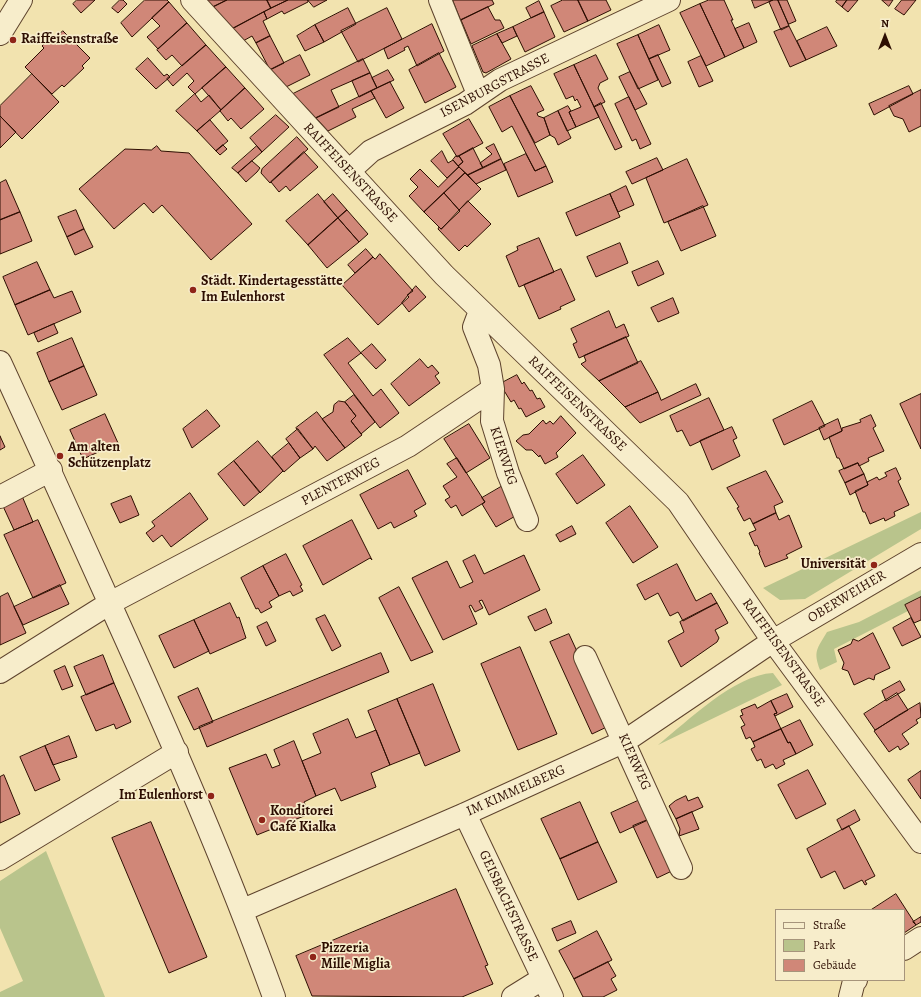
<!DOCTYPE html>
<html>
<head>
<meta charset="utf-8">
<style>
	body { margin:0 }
	#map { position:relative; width:921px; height:997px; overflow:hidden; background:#f2e3af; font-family:Alegreya,serif }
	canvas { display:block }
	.legend { position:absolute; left:775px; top:909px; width:130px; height:72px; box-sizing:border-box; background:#f7edcb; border:1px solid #a6947b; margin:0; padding:5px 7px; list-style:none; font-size:12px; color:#2d0e02 }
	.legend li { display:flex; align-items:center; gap:8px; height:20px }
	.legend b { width:20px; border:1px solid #a6947b }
	.north { position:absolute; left:865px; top:16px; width:40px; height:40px; -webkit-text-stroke:3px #f7edcb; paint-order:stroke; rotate:0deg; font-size:11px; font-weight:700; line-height:16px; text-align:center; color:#2d0e02 }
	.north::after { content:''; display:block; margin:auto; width:14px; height:18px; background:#2d0e02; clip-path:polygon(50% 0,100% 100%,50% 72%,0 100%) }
</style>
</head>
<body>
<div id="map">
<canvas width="921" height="997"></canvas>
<ul class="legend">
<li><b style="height:5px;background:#f7edcb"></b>Straße</li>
<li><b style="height:11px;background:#b9c48c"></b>Park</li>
<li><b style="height:11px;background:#d08778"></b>Gebäude</li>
</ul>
<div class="north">N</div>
</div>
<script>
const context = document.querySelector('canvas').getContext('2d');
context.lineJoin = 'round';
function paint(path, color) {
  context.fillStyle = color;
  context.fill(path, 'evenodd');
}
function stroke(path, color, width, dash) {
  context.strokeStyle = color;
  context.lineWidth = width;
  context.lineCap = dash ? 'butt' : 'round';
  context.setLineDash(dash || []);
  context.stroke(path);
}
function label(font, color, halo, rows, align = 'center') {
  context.font = font + ' Alegreya,serif';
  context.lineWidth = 3.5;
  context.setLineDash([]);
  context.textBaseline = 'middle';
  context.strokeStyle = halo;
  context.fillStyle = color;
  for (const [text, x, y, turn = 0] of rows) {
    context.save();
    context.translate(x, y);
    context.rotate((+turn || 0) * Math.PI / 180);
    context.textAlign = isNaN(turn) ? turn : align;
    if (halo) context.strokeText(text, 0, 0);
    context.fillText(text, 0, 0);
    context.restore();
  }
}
paint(new Path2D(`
	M921,512V529L805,599L780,600L763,588Z
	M921,590V596L905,605L908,611L834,649L837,662L820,670C813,651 817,649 827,632L859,622Z
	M773,673L782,685L658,745C688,721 734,675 773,673Z
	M46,851L105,997H0V992L23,981L0,928V881Z`), '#b9c48c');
const building = new Path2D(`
	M77,0H95L81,13L73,4Z
	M120,0H123L127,4L118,13L112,8Z
	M145,0H167L169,2L132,37L121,23Z
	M204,0H227L211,8Z
	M227,0H267L271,8L232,29L211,8Z
	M267,0H288L271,8Z
	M288,0H308V2L284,14L282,11L267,19L264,12Z
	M308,0H327L314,7Z
	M453,0H492L494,4L461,20Z
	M563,0H578L588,21L564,32L551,6Z
	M578,0H606L611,10L588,21Z
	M709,0H724L733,20H731L744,48L725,57L700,4Z
	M752,0H773L755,8Z
	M773,0H778L789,26L781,30L769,2Z
	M778,0H787L796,21L789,24Z
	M837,0H847L842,7L836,2Z
	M847,0H858L848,12L842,7Z
	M882,0H893L889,6Z
	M902,0H916L904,15L895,9Z
	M539,1L544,12L531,18L526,8Z
	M169,2L187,23L158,49L147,37L160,26L152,18Z
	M700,4L725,57L706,66L680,13Z
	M488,7L495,20H500L504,28L471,44L461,20Z
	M348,8L356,24L324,42L315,25Z
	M387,8L402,39L358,62L341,31Z
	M264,12L267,19L263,21L270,36L256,43L252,36L243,41L232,29Z
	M544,12L555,37L525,52L513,27Z
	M187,23L206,45L182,66L172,55L166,60L157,50Z
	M749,23L757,42L744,48L735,29Z
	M432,24L444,51L417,66L408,46L404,48L405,50L388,59L384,49Z
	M315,25L324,42L305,51L297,36Z
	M659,25L670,50L649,59L638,35Z
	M789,26L806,60L790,67L774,32Z
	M513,27L517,36L502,43L497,34Z
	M827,27L837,46L806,60L797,41Z
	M63,31L90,58L82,66L84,68L64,87L62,85L52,94L25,67L44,48L42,46L50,38L52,41Z
	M497,34L511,59L486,73L483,72L472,46Z
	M638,35L658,80L638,89L617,44Z
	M270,36L284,63L270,70L256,43Z
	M206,45L226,67L195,94L188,87L194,81L187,73L173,86L167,79Z
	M439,53L456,87L425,103L409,70Z
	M300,55L310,75L286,87L270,70Z
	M596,55L608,79L600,83L598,88L605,102L594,107L574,65Z
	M658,55L671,83L662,87L649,59Z
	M701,56L713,81L699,87L688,62Z
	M148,58L164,76L167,74L170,77L156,89L136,69Z
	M363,59L370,73L331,90L339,107L316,118L293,94Z
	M574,65L599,117L576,127L569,112L581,107L577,99L575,101L573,96L566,99L554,74Z
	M226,67L245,88L221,110L202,88Z
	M388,70L394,80L377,88L372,78Z
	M630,72L647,104L635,110L619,77Z
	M370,73L377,88L359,97L352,81Z
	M32,74L59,102L22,139L0,116V106Z
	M390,82L404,108L386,118L371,91Z
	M531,86L544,110L537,113L538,116L544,118L550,135L535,143L510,96Z
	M909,86L913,94L874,115L869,104Z
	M245,88L264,109L241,129L231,118L228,121L220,111Z
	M921,90V126L909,132L903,119L894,116L889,106Z
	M371,91L375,98L352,109L356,117L328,131L316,118Z
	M195,94L201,102L209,95L221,110L197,131L176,111Z
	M510,96L546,166L535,171L512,126L502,132L489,107Z
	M629,97L651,144L640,149L636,139L632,141L615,104Z
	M601,103L622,147L615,150L594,107Z
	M568,106L571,111L569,112L576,127L567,131L558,111Z
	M558,111L571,138L558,145L555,138L550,135L544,118Z
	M276,115L289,127L262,152L250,138Z
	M1,117L16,132L0,148V118Z
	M469,119L483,143L457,157L443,134Z
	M210,120L228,141L216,151L197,131Z
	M297,137L308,149L270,183L261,173L262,169Z
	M494,144L501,159L483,168L480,163L492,154L486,148Z
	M223,145L227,149L220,155L216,151Z
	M157,146L161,151L189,153L252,224L211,260L162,205L153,213L144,203L114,229L79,189L125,149L151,150Z
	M257,146L262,152L238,173L232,168Z
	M473,148L483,168L468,175L458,166L463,162L459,156Z
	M442,151L448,163L453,160L459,167L447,178L431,161Z
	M304,152L318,167L290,191L286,186L279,192L271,182Z
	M526,154L535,171L546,166L553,182L518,197L504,164Z
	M456,156H459L463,162L458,166L453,160Z
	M657,158L663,170L632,184L626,172Z
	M501,159L506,170L476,184L468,175Z
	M687,159L708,205L664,223L646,178Z
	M252,161L260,168L257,172L246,182L238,173Z
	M459,167L465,173L424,212L409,196L418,187L410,179L420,169L438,187Z
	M465,173L481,189L459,210L444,193Z
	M6,180L20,212L0,220V183Z
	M626,186L634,205L618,212L610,194Z
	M444,193L460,211L441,229L424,212Z
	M318,194L338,218L308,245L286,221Z
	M333,194L347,210L338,218L324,202Z
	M610,194L620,217L576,236L566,213Z
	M468,201L491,224L467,247L465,245L459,251L438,229L439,227L441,229Z
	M703,206L716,236L681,251L668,222Z
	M76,210L84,229L67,237L58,217Z
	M347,210L368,234L359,242L338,218Z
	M20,212L32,241L0,254V220Z
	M338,218L359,242L327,268L308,245Z
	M84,229L93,247L75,255L67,237Z
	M539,238L554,272L519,287L506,256L518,250L517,247Z
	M620,243L628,263L596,277L587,257Z
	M366,249L373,257L355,273L348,265Z
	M380,254L413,291L407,295L409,297L378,325L342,285L373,257L375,259Z
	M658,261L664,274L638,286L632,272Z
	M37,262L50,290L15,305L3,277Z
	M561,269L575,300L560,307L561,309L539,319L524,285Z
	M416,286L426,297L409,312L402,303Z
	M50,290L54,298L72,291L81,312L28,335L15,305Z
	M673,298L679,313L658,322L651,308Z
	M609,311L616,328L624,324L629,336L579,358L573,344L577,342L571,329Z
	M54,324L58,333L38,342L34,333Z
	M626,337L638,363L599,381L581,364L586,361L584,356Z
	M72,338L84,366L49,382L37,353Z
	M348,338L361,353L348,363L373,396L381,389L399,413L380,428L324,355Z
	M372,344L386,360L376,369L361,353Z
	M420,359L428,368L432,365L439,373L435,376L440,383L409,406L391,384Z
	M641,361L658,392L625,407L599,381Z
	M84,366L97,395L62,410L49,382Z
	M517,375L522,384L524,382L530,391L532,390L537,399L540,398L545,407L526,417L521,408L519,409L514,400L511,402L500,384Z
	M696,384L701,395L640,423L625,407L658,392L661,400Z
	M921,394V449L900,404Z
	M354,395L375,422L361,434L351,421L356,416L345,402Z
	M709,398L724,430L690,446L682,430L677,432L670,416Z
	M339,401L345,402L356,416L351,421L362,435L345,448L322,419L333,412L334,405Z
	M812,401L825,426L784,445L773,420Z
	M207,410L220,426L192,448L183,429Z
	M317,412L345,448L327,461L315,446L313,449L296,428Z
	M105,414L118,443L83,459L70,430Z
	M871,415L876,426L873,428L884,451L868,458L869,461L859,466L858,463L844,469L839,458H837L829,437L842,431V428L861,422L860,420Z
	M561,416L576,433L556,453L558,457L545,464L540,455L539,457L532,450H526L516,441L523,435L529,434L543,420L546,424L550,421L553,424Z
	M838,419L842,431L824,440L819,428Z
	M469,424L490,458L466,473L444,439Z
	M732,427L737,438L733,440L740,456L712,470L700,441Z
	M298,429L313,449L300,458L286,439Z
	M0,436L5,447L0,450Z
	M258,441L283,471L260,493L234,461Z
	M289,443L300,458L284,472L272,457Z
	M583,455L605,485L577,504L556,474Z
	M457,458L485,502L462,516L456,505L451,508L445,500L450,497L443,486L457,477L447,464Z
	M234,461L260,492L244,506L218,474Z
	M858,463L864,474L845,483L839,471Z
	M896,468L901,479L898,481L909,505L894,512L895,516L885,521L884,518L870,524L865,512H863L855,491L868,485L867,482L877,477L879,480L887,476L885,473Z
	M408,470L426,504L414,511L417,516L394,528L391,522L378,529L360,495Z
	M766,471L783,502L774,506L776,513L753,524L750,518L744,521L737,508L739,507L727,488Z
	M864,474L868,485L850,495L845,483Z
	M506,484L519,514L496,527L482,504L485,502L482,498Z
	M190,493L208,519L171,547L162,535L153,542L146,533L155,526L152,522Z
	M22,496L33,522L14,530L2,504Z
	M131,496L139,515L120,523L111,504Z
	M630,506L658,547L633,563L606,523Z
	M776,513L779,520L789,515L802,547L786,555L788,558L765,567L759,553L760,552L757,545L755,546L749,533L756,530L753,524Z
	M38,520L66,583L33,598L4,535Z
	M352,520L372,560L370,558L323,585L303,546Z
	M572,526L576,534L560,542L556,535Z
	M286,554L302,585L300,586L303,591L293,596L290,591L279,596L263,566Z
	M475,555L484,574L524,555L540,590L489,615L482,600L479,601L483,608L475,612L471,605L469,606L477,624L443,640L412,578L447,561L460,588L473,582L463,561Z
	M677,564L696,601L711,593L717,603L683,621L678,612L670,616L658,593L645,600L637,585Z
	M263,566L279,596L269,602L272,607L261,613L258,608L256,609L241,578Z
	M60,585L69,604L23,625L14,607Z
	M399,587L433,652L411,661L379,598Z
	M8,593L26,633L0,645V597Z
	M921,597V620L914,623L905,605Z
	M230,603L237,618L239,617L246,638L210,654L194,620Z
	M717,603L728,623L715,630L719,638L717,642L681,667L668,641L684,632L680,622Z
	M546,609L552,623L535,631L528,617Z
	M325,615L341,646L332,651L316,619Z
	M911,618L921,637L902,646L893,628Z
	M194,620L209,651L174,668L159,636Z
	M267,622L276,641L266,646L257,627Z
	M873,633L890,668L875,675L874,680L869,678L854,685L848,671L842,669L844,663L838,650L851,644L853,639L858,641Z
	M569,634L611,725L592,734L550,642Z
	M520,647L557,734L518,750L481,664Z
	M381,653L389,672L207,747L199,727Z
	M103,655L114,683L86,695L74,667Z
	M65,666L73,686L62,690L54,671Z
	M900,681L905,690L886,701L882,691Z
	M114,683L131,722L116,729L114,724L96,731L81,697Z
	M433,684L460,751L425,766L397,699Z
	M198,688L213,722L194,730L178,697Z
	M897,693L908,710L875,730L864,714Z
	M787,694L793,707L775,716L774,714L777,713L771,701Z
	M397,699L420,753L390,765L368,711Z
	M771,701L777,713L774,714L781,729L753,742L750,737L746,739L741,727L745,725L740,716L743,715L741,710L755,704L757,708Z
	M920,703L921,717L916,720L918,723L902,734L909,744L900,750L898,746L889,752L874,731L897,716Z
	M348,719L356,738L376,730L390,765L371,773L376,787L341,801L335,788L316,796L302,761L321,753L313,734Z
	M800,720L813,745L796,754L790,742L788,743L781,729Z
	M781,729L788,743L790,742L796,754L783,760L785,764L776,769L773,764L765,768L761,759L757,761L751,749L755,747L753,742Z
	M69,736L77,757L53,765L45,746Z
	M294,741L316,796L304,802L309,814L257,835L229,768L266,754L272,768L280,765L274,750Z
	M45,746L60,780L35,791L20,757Z
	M808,770L826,804L796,819L778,785Z
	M921,771V799L908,780Z
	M4,775L20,814L0,823V777Z
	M686,796L688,801L698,797L703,807L676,819L669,806L675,801Z
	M642,799L650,819L620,833L611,813Z
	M580,802L598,842L560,859L541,819Z
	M855,810L860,820L842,830L837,820Z
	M692,812L699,829L679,836L680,829L676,819Z
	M650,819L674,870L657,878L633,826Z
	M151,822L207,957L169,973L112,838Z
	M849,826L875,876L865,881L867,884L865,885L862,880L844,889L835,871L821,878L807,849Z
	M598,842L617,882L578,900L560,859Z
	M456,889L488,965L485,966L493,984L462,997L312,996L296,956Z
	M896,894L916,925L904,933V910H871Z
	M921,917V922L916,925L913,922Z
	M571,921L576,933L557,941L552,929Z
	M597,931L612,960L574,979L559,951Z
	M608,962L616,976L611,979L617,990L603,997H583L574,979Z`);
paint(building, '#d08778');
stroke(building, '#2d0e02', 1);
const minor = new Path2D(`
	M192,0L444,275L678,502L773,641L921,842
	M440,0L478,94
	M0,34L21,0
	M349,171L371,151L465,104L500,80L669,0
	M0,362C39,446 77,531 115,615C172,741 227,867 274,997
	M493,389L492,421L508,473L527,520
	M0,497L51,470
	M585,657L681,868
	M0,672L110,603L408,446L493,389L489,365L474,327L480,311
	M465,814L552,997
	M0,859L177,752
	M243,910L465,814L625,741L773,641L921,554
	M904,949L921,938
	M513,997L542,979
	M850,997L854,981L856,980`);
stroke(minor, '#5e432d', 24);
stroke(minor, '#f7edcb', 22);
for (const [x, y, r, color] of [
	[13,40,4,"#8f2418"],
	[193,290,4,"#8f2418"],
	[60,456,4,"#8f2418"],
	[874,565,4,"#8f2418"],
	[211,796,4,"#8f2418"],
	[262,820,4,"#8f2418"],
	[313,957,4,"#8f2418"]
]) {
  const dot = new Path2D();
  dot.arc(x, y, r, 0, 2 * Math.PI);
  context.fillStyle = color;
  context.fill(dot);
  stroke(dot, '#f7edcb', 1.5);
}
label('bold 14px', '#2d0e02', '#f7edcb', [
	["Raiffeisenstraße",21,40],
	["Städt. Kindertagesstätte",201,282],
	["Im Eulenhorst",201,298],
	["Am alten",68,448],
	["Schützenplatz",68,464],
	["Universität",866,565,"right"],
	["Im Eulenhorst",203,796,"right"],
	["Konditorei",270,812],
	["Café Kialka",270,828],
	["Pizzeria",321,949],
	["Mille Miglia",321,965]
], 'left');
label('14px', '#2d0e02', '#f7edcb', [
	["ISENBURGSTRASSE",495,86,-28],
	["RAIFFEISENSTRASSE",350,173,47],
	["RAIFFEISENSTRASSE",577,404,44],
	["KIERWEG",503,456,72],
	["PLENTERWEG",341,482,-28],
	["OBERWEIHER",847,597,-31],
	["RAIFFEISENSTRASSE",783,653,54],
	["KIERWEG",634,762,66],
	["IM KIMMELBERG",516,791,-24],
	["GEISBACHSTRASSE",508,906,65]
]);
</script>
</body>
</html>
